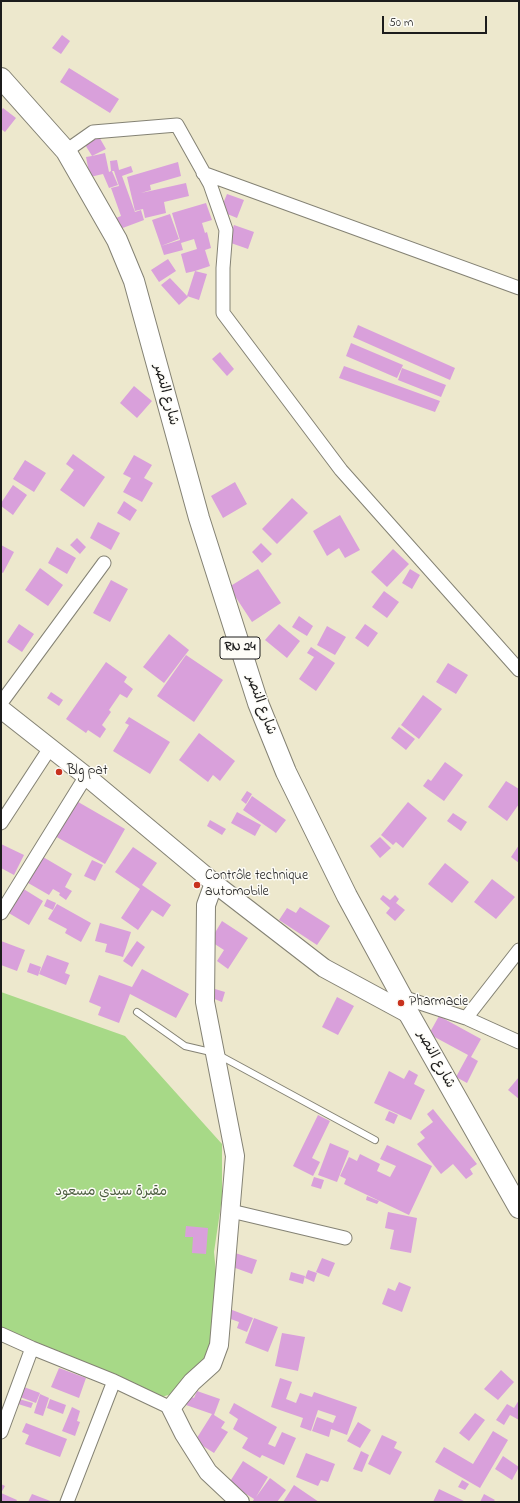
<!DOCTYPE html>
<html>
<head>
<meta charset="utf-8">
<style>
	body { margin:0 }
	#map { position:relative; width:520px; height:1503px; overflow:hidden; background:#ede8cd; font-family:"Indie Flower",sans-serif }
	canvas { display:block }
	.frame { position:absolute; inset:0; border:2px solid #1c1c1c; pointer-events:none }
	.scale { position:absolute; left:382px; top:16px; width:105px; height:18px; box-sizing:border-box; border:2px solid #1c1c1c; border-top:0; padding-left:5px; font-size:12px; line-height:14px; white-space:nowrap; color:#1c1c1c; -webkit-text-stroke:3px #fdfcf7; paint-order:stroke }
</style>
</head>
<body>
<div id="map">
<canvas width="520" height="1503"></canvas>
<div class="frame"></div>
<div class="scale">50 m</div>
</div>
<script>
const context = document.querySelector('canvas').getContext('2d');
context.lineJoin = 'round';
function paint(path, color) {
  context.fillStyle = color;
  context.fill(path, 'evenodd');
}
function stroke(path, color, width, dash) {
  context.strokeStyle = color;
  context.lineWidth = width;
  context.lineCap = dash ? 'butt' : 'round';
  context.setLineDash(dash || []);
  context.stroke(path);
}
function label(font, color, halo, rows, align = 'center') {
  context.font = font + ' "Indie Flower","Playpen Sans Arabic",sans-serif';
  context.lineWidth = 3;
  context.setLineDash([]);
  context.textBaseline = 'middle';
  context.strokeStyle = halo;
  context.fillStyle = color;
  for (const [text, x, y, turn = 0] of rows) {
    context.save();
    context.translate(x, y);
    context.rotate((+turn || 0) * Math.PI / 180);
    context.textAlign = isNaN(turn) ? turn : align;
    if (halo) context.strokeText(text, 0, 0);
    context.fillText(text, 0, 0);
    context.restore();
  }
}
paint(new Path2D(`
	M1,992L125,1036L222,1144V1198L214,1252L219,1304L212,1354L181,1391L152,1400L1,1335Z`), '#a7d987');
paint(new Path2D(`
	M62,35L70,41L61,54L52,48Z
	M69,68L119,99L110,113L60,82Z
	M3,108L16,118L5,132L1,129V111Z
	M98,135L106,149L92,156L105,153L109,172L111,171L110,161L117,160L119,170L131,166L133,172L122,176L135,212L141,210L144,220L120,229L116,218L121,216L111,188L119,186L114,171H112L118,185L109,188L103,174L90,177L86,157L92,156L84,143Z
	M178,162L181,176L150,185L151,190L141,193L186,183L189,196L164,202L166,213L145,218L143,209L135,211L127,177Z
	M227,194L244,200L237,218L220,211Z
	M206,203L212,220L202,223L205,233L207,232L211,248L205,250L210,266L195,271L207,274L199,300L187,296L195,271L186,273L181,254L197,249L194,239L181,243L183,250L164,255L161,246L180,240L172,213Z
	M170,214L179,239L161,246L152,220Z
	M234,225L254,232L248,249L228,242Z
	M168,259L176,271L159,282L151,270Z
	M170,278L188,297L179,305L161,285Z
	M358,325L455,368L450,380L353,337Z
	M351,343L403,365L397,378L346,356Z
	M220,352L234,369L227,376L212,359Z
	M344,366L440,401L435,412L339,378Z
	M402,368L446,385L441,397L398,380Z
	M134,386L152,401L137,418L120,403Z
	M73,454L105,477L84,507L60,490L74,470L66,464Z
	M134,455L152,465L144,478L153,483L142,502L123,492L131,478L123,474Z
	M25,460L46,473L34,492L13,479Z
	M235,482L247,504L223,518L211,496Z
	M13,485L27,495L13,515L1,506V503Z
	M292,498L308,513L277,544L262,529Z
	M124,501L137,510L130,521L117,513Z
	M340,515L360,550L345,558L339,548L327,556L313,531Z
	M98,522L120,533L111,550L90,538Z
	M77,538L86,547L80,554L70,545Z
	M261,543L272,554L262,563L252,552Z
	M1,545L14,552L3,573L1,572Z
	M57,547L76,558L67,574L48,563Z
	M393,549L409,564L387,587L371,572Z
	M40,568L63,585L48,606L25,590Z
	M258,569L281,603L252,622L229,587Z
	M410,569L420,575L412,589L402,583Z
	M111,580L128,589L110,622L93,613Z
	M384,591L399,602L387,618L372,607Z
	M299,616L313,626L307,636L292,627Z
	M19,624L34,634L22,652L7,642Z
	M279,624L300,641L287,658L265,640Z
	M365,624L378,633L368,647L355,638Z
	M327,626L346,637L335,655L317,645Z
	M169,634L189,650L164,683L143,667Z
	M311,647L335,663L316,691L299,679L314,657L307,653Z
	M186,655L223,680L194,722L157,696Z
	M106,662L127,677L124,682L133,689L127,698L120,694L109,710L111,712L102,725L106,729L100,738L88,730L86,733L66,719Z
	M448,663L468,675L456,694L436,682Z
	M51,692L63,700L59,706L47,698Z
	M423,695L442,709L419,739L401,725Z
	M129,717L170,742L150,774L113,751L129,725L125,723Z
	M399,727L415,739L406,750L391,738Z
	M199,733L235,761L220,781L213,775L208,782L179,760Z
	M445,762L463,775L444,801L423,786L428,779L431,781Z
	M506,781L519,789V804L507,821L488,807Z
	M247,791L252,794L246,804L241,800Z
	M252,796L286,820L276,833L243,810Z
	M73,799L125,829L105,864L53,835Z
	M408,802L427,818L403,848L396,842L393,845L381,835Z
	M237,812L261,825L255,836L231,823Z
	M453,813L467,822L461,831L447,821Z
	M210,820L226,829L222,835L207,826Z
	M380,837L391,848L380,858L370,846Z
	M1,844L24,855L14,875L1,868Z
	M519,845V863L511,857Z
	M133,847L157,863L142,885L171,905L163,917L152,910L138,930L121,918L140,889L115,872Z
	M38,854L72,874L65,887L72,891L66,900L59,895L60,893L53,889L49,895L23,880Z
	M92,860L103,865L95,881L84,876Z
	M445,863L469,882L452,903L428,884Z
	M492,879L515,897L496,919L474,902Z
	M22,888L43,901L29,925L7,912Z
	M383,895L390,900L395,895L399,899L396,903L405,910L395,921L386,913L390,908L380,899Z
	M47,899L56,903L53,910L44,906Z
	M57,904L91,923L81,942L65,933L67,929L48,919Z
	M300,907L330,926L317,945L279,920L287,908L296,913Z
	M222,921L248,938L228,969L217,961L224,950L210,941Z
	M100,923L131,932L123,957L105,952L107,944L95,941Z
	M1,941L25,950L17,971L1,965Z
	M137,941L145,947L132,967L123,961Z
	M47,955L69,963L65,973L70,975L66,985L39,974Z
	M30,963L41,967L38,976L27,972Z
	M142,969L189,994L176,1018L130,994L119,1023L98,1015L101,1007L89,1002L99,975L132,987Z
	M215,989L225,992L222,1002L212,998Z
	M337,997L354,1006L338,1035L322,1027Z
	M439,1016L481,1039L471,1057L478,1061L467,1083L456,1077L468,1055L429,1034Z
	M409,1070L418,1075L414,1084L425,1090L411,1120L374,1103L389,1071L404,1079Z
	M519,1077V1099L508,1090Z
	M433,1109L477,1164L470,1169L473,1174L466,1179L453,1164L441,1174L417,1144L425,1138L420,1132L433,1122L427,1114Z
	M389,1111L398,1115L394,1124L385,1120Z
	M318,1115L330,1121L312,1158L320,1162L313,1176L293,1166Z
	M330,1143L349,1151L337,1182L318,1175Z
	M387,1145L432,1166L409,1215L344,1184L346,1179L340,1176L349,1157L357,1161L360,1154L380,1164L377,1171L390,1177L396,1166L380,1159Z
	M314,1177L324,1180L321,1189L311,1186Z
	M367,1196L379,1201L377,1204L366,1200Z
	M388,1212L417,1218L411,1253L390,1249L394,1230L385,1228Z
	M186,1226L208,1228L206,1254L192,1253L193,1237H185Z
	M232,1252L257,1260L252,1274L227,1265Z
	M322,1258L335,1263L329,1277L316,1272Z
	M308,1270L317,1273L314,1282L305,1278Z
	M291,1272L305,1276L303,1284L289,1280Z
	M399,1282L411,1287L402,1312L382,1304L388,1288L395,1291Z
	M227,1308L253,1318L247,1332L237,1328L239,1322L225,1317Z
	M254,1318L278,1327L268,1352L245,1343Z
	M282,1333L305,1337L298,1371L275,1366Z
	M59,1368L86,1378L79,1398L51,1387Z
	M501,1370L514,1382L498,1400L484,1389Z
	M280,1378L292,1382L286,1399L296,1403L300,1393L312,1397L314,1392L357,1407L347,1435L331,1429L329,1437L312,1431L317,1417L333,1423L336,1416L318,1410L311,1431L300,1427L303,1418L271,1407Z
	M24,1387L40,1393L36,1403L20,1397Z
	M197,1391L220,1399L214,1415L225,1422L221,1428L228,1432L214,1453L195,1441L212,1414L186,1405L190,1396L194,1398Z
	M40,1394L49,1398L43,1416L34,1413Z
	M19,1399L33,1403L31,1408L18,1404Z
	M50,1399L66,1405L63,1414L47,1408Z
	M519,1400V1420L510,1415L504,1425L496,1420L507,1404L514,1408Z
	M234,1403L277,1427L268,1444L275,1447L282,1432L296,1438L284,1465L262,1455L260,1458L242,1448L248,1438L233,1429L238,1419L229,1413Z
	M72,1407L80,1411L77,1421L80,1422L75,1436L62,1431Z
	M475,1413L485,1420L469,1441L459,1433Z
	M358,1422L371,1430L360,1448L347,1441Z
	M26,1423L67,1439L60,1457L25,1444L29,1435L22,1432Z
	M493,1431L508,1440L480,1488L435,1462L444,1447L473,1464Z
	M382,1435L397,1442L394,1448L402,1452L390,1475L368,1464Z
	M361,1451L369,1455L362,1472L353,1469Z
	M306,1453L335,1464L328,1482L321,1480L318,1486L296,1477Z
	M503,1456L519,1467L512,1480L495,1469Z
	M243,1461L268,1477L256,1497L270,1478L286,1490L277,1502H254L253,1501L254,1499L229,1483Z
	M462,1480L469,1484L465,1490L458,1487Z
	M1,1484L5,1486L1,1493L17,1500L16,1502H1Z
	M294,1485L319,1502H283Z
	M439,1489L464,1501L463,1502H433Z
	M32,1494L53,1502H28Z
	M484,1494L495,1500L493,1502H480Z`), '#d9a0db');
const lane = new Path2D(`
	M137,1012L185,1046L215,1053L375,1140`);
const street = new Path2D(`
	M66,151L93,132L177,125L210,184L226,230L223,268V313L341,470L519,670
	M203,173L519,288
	M1,703L104,563
	M1,823L50,748
	M1,913L86,776
	M402,997L466,1018L519,1042
	M466,1018L519,950
	M231,1211L345,1238
	M1,1334L32,1348L114,1381L171,1408
	M1,1432L32,1348
	M67,1502L114,1381`);
const secondary = new Path2D(`
	M1,709L86,776L214,883L324,968L409,1014
	M214,883L206,905L205,1002L235,1156L219,1345L212,1364L192,1382L171,1408L184,1434L208,1472L240,1502`);
const primary = new Path2D(`
	M1,78L66,151L117,240L134,281L199,518L258,703L286,772L347,896L402,997L409,1014L519,1208`);
stroke(lane, '#848274', 8);
stroke(street, '#848274', 15);
stroke(secondary, '#848274', 20);
stroke(primary, '#848274', 22);
stroke(lane, '#fff', 6);
stroke(street, '#fff', 13);
stroke(secondary, '#fff', 18);
stroke(primary, '#fff', 20);
for (const [x, y, r, color] of [
	[59,772,4,"#c8321e"],
	[197,885,4,"#c8321e"],
	[401,1003,4,"#c8321e"]
]) {
  const dot = new Path2D();
  dot.arc(x, y, r, 0, 2 * Math.PI);
  context.fillStyle = color;
  context.fill(dot);
  stroke(dot, '#fdfcf7', 1.5);
}
for (const [x, y, w] of [
	[240,648,40]
]) {
  const box = new Path2D();
  box.roundRect(x - w / 2, y - 11, w, 22, 3);
  context.fillStyle = '#fdfcf7';
  context.fill(box);
  stroke(box, '#1c1c1c', 1);
}
label('bold 13px', '#1c1c1c', null, [
	["RN 24",240,648]
]);
label('14px', '#1c1c1c', '#fdfcf7', [
	["شارع النصر",165,395,75],
	["شارع النصر",260,705,70],
	["شارع النصر",435,1060,61]
]);
label('14px', '#1c1c1c', '#fdfcf7', [
	["Blg pat",67,772],
	["Contrôle technique",205,877],
	["automobile",205,893],
	["Pharmacie",409,1003]
], 'left');
label('14px', '#4d5e41', '#fdfcf7', [
	["مقبرة سيدي مسعود",111,1193]
]);
</script>
</body>
</html>
